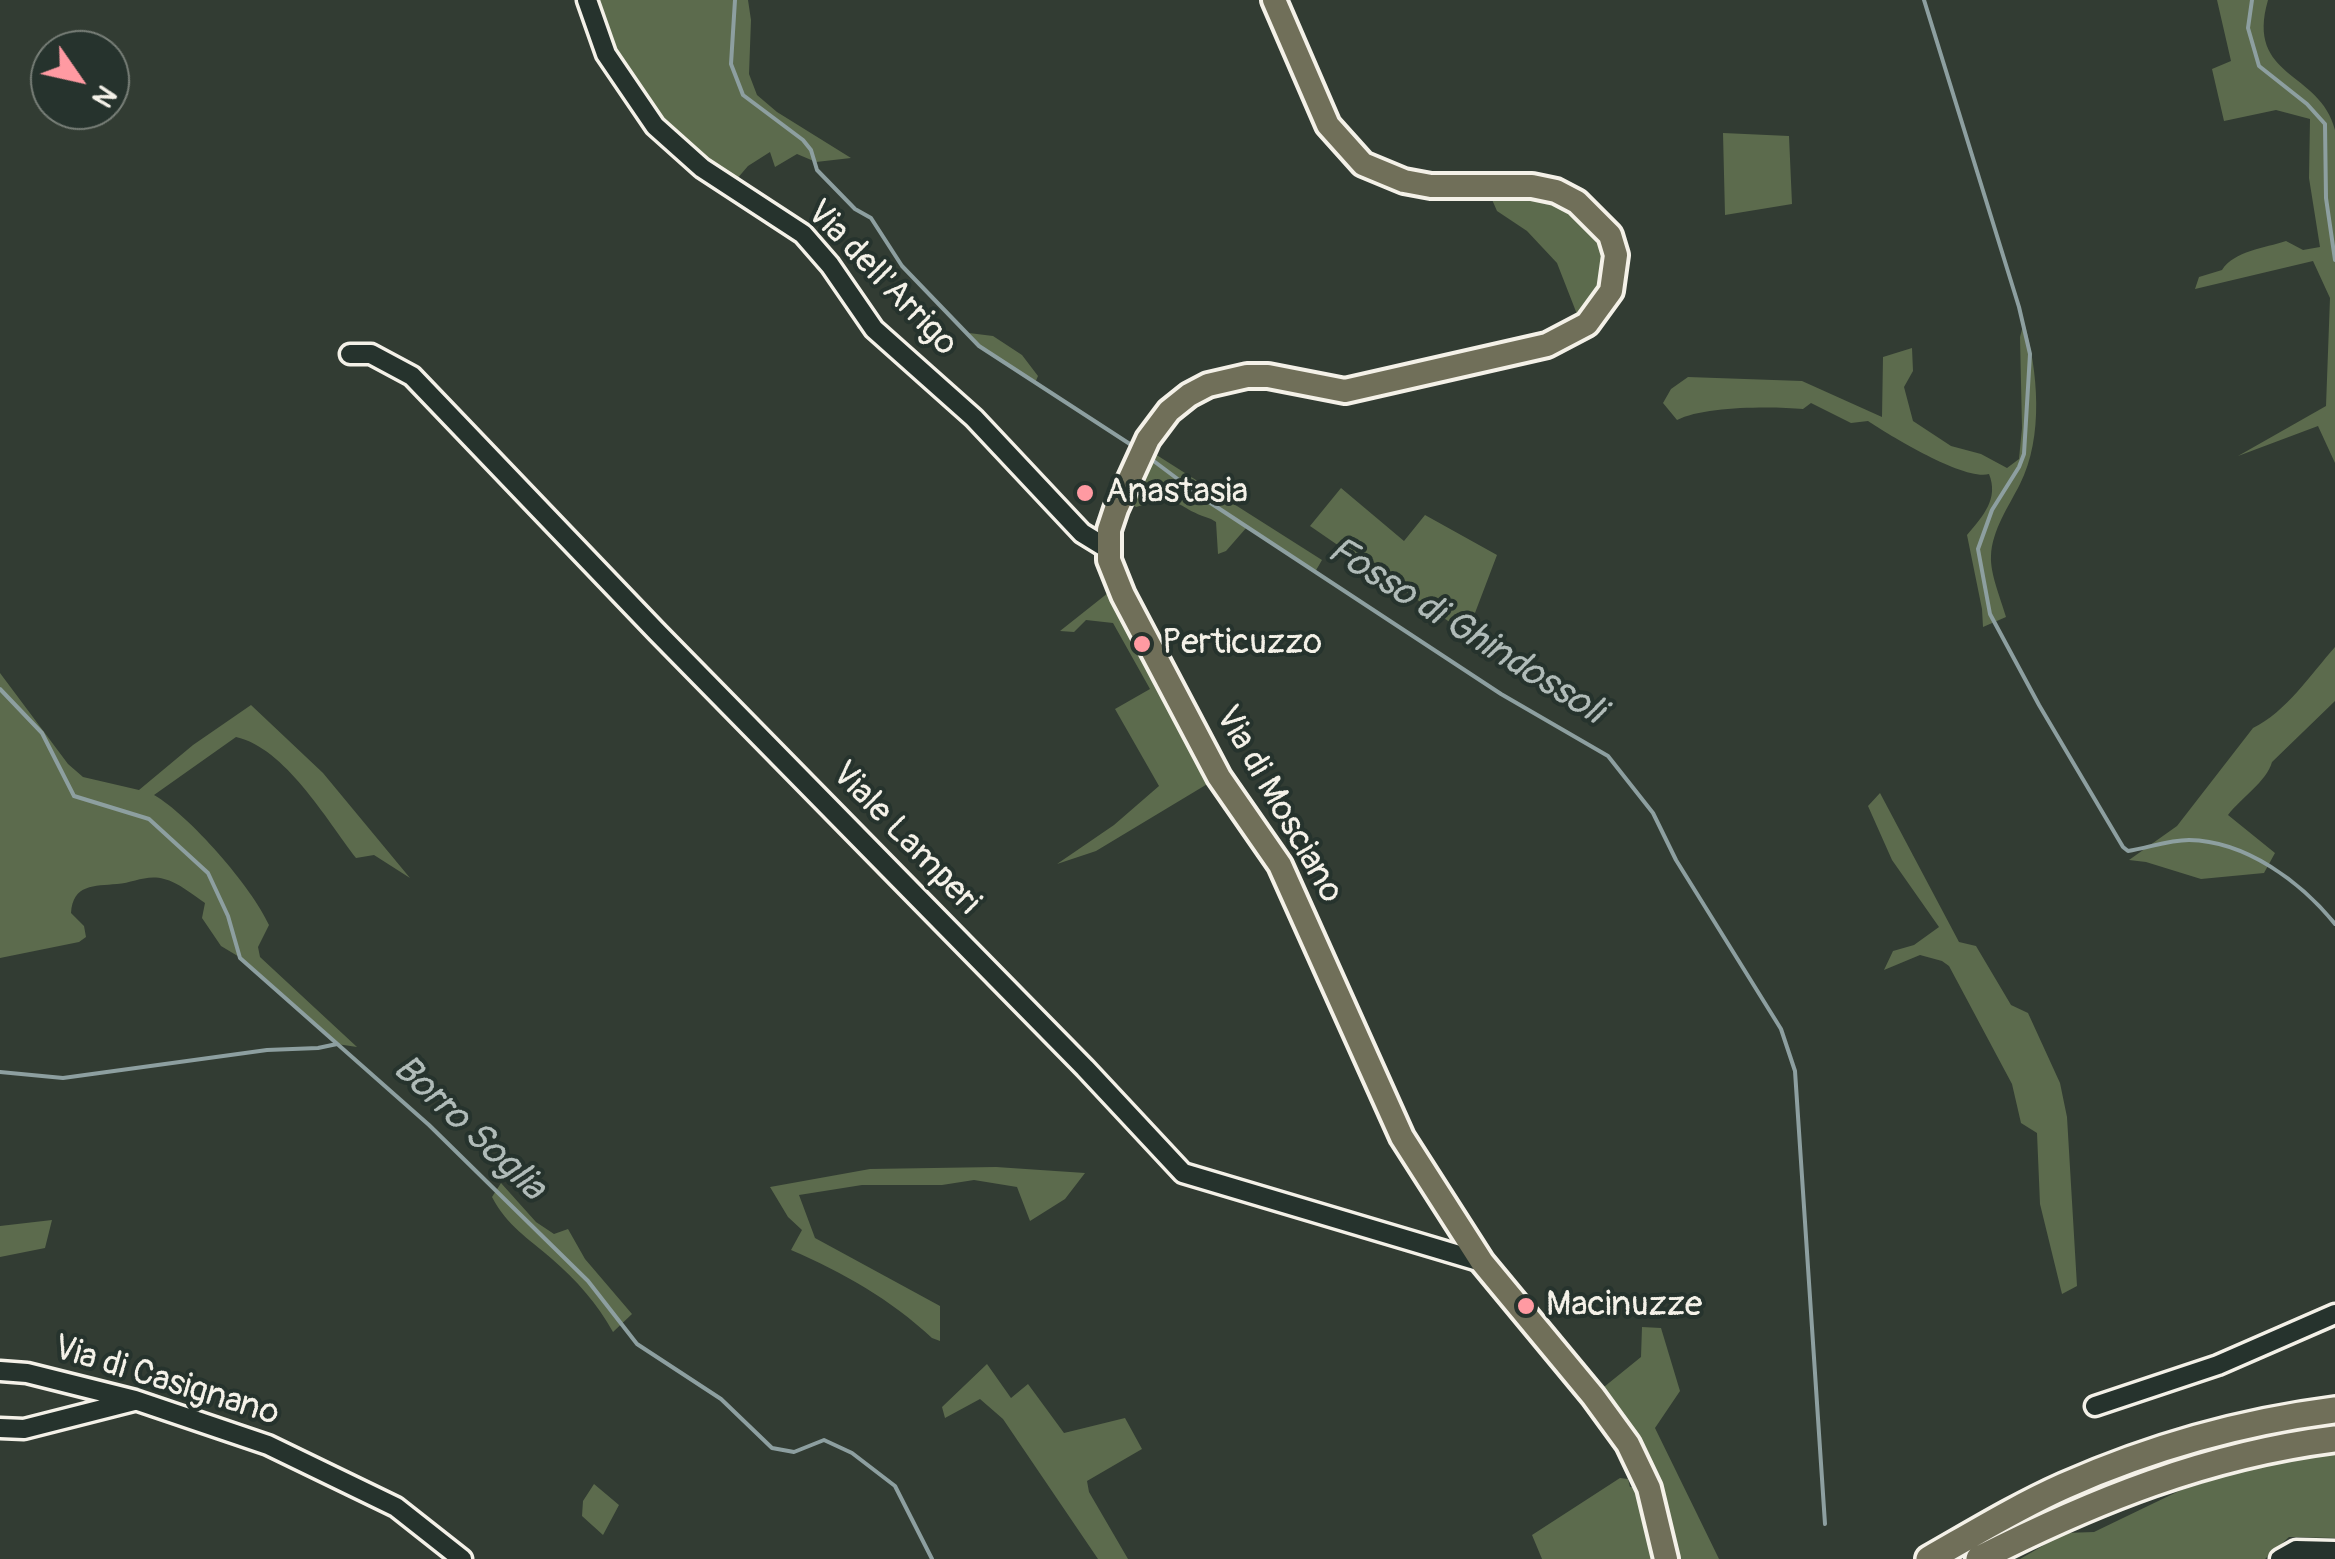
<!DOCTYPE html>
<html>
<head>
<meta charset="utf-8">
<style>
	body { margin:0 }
	#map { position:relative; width:2335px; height:1559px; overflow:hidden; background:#323c33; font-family:Pangolin,sans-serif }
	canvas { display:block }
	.north { position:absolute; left:30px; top:30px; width:100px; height:100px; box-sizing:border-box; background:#26332d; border:2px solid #787f78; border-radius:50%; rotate:124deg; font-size:28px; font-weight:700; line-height:40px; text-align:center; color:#f4f1e8 }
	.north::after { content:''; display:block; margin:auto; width:35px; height:45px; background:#ff9aa2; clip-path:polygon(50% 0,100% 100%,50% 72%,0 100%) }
</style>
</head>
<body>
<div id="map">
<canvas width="2335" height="1559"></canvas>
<div class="north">N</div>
</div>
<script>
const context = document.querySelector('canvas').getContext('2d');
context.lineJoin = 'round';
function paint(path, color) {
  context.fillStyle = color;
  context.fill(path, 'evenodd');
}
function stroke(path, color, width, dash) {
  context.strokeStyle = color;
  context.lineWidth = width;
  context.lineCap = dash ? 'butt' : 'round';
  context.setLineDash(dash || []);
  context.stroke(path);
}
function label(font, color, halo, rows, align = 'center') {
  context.font = font + ' Pangolin,sans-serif';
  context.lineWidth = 8;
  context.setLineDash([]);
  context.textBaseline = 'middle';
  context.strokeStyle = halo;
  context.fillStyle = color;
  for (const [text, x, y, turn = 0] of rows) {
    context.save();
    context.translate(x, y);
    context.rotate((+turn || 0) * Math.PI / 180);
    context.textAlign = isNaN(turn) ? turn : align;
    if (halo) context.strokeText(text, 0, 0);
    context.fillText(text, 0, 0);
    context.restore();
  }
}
paint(new Path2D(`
	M587,0H748L751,20L749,74L757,95L777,112L851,158L816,162L797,154L775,167L770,152L748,166L730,187L655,126Z
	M2217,0H2268C2245,79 2320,70 2335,130V463L2318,426L2238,456L2326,406L2330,298L2313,261L2195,289L2199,277L2222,270C2234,251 2265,248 2286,241L2303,250L2320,247L2309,178L2310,119L2276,110L2224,121L2212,69L2231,61Z
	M1723,133L1789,136L1792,204L1725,215Z
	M1486,186L1556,191L1616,255L1582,327L1557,263L1527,231L1497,211Z
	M2024,322C2038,370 2044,437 2020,484C2009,506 1992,530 1991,556C1990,574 2001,599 2006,617L1983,627L1982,609L1967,535C1983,516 1999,499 1989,474C1965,481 1892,437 1868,421L1851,423L1811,403L1803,409C1773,406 1703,406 1677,420L1663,403L1671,389L1688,377L1802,381L1882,417L1883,357L1912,348L1913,371L1904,387L1913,421L1951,446L1981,454L2007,468L2019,459L2022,428L2020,337Z
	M969,333L993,336L1022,355L1038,376L1035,383L979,346Z
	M1144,447L1322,560L1315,572L1247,527L1226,551L1218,554L1216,522L1211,519C1172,507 1186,494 1136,507L1121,496Z
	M1341,488L1404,541L1425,515L1497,555L1467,634L1310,526Z
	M1118,585L1219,777L1096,851L1057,864L1114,825L1159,786L1115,709L1150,689L1113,623L1086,620L1074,632L1060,631Z
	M2335,647V701L2272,762C2267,781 2241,798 2228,815L2275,853L2264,873L2201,879L2146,862L2129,860L2177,826L2253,728C2286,712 2311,674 2335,647Z
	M0,673L68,764L83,777L139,790L193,745L251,705L323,773L410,878L374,855L356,858C326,819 285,748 236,737L154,795C189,815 252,887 269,925L258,947L260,957L357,1047L337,1044L241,958L221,946L202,918L205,903C193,895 178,882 164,879C147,874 133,883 117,884C94,886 73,884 71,913L84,926L86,937L79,942L0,958Z
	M1880,793L1959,942L1976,946L2011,1005L2028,1013L2060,1083L2067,1117L2077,1286L2062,1294L2040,1204L2037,1133L2021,1123L2012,1084L1949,966L1942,961L1920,955L1884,970L1893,951L1914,945L1939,927L1892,860L1868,806Z
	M996,1167L1085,1173L1065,1199L1030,1221L1017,1187L974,1180L942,1185H862L799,1195L815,1238L940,1306V1341L932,1338C890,1299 844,1273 791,1250L802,1230L788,1217L770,1187L870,1169Z
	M501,1183L536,1222L554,1234L568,1229L585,1259L632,1314L613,1332C597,1303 577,1281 552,1259C527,1237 508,1227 492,1197Z
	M52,1220L45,1248L0,1257V1226Z
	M1642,1327L1661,1328L1680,1391L1655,1428L1719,1559H1676C1669,1491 1642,1443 1599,1391L1641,1357Z
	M987,1364L1011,1398L1028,1384L1064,1433L1125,1418L1142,1449L1087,1481L1089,1492L1128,1559H1098L1003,1419L980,1399L945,1418L942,1407Z
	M2335,1453V1538L2289,1537L2265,1559H2020L2065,1533L2094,1532L2179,1491L2262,1464Z
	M1620,1478L1628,1479L1630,1487H1634L1645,1519L1653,1559H1542L1532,1535Z
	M594,1484L619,1505L603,1535L582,1516L583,1501Z`), '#5c6b4d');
stroke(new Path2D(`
	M735,0L731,64L743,95L803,140L811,150L817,170L855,209L871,218L902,266L979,346L1136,448
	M1924,0L2019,307L2030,354L2024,454L2019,467L1992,510L1978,549L1990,614L2039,705L2123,847L2128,851C2148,848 2168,840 2189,840C2246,841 2301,882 2335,924
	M2252,0L2248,28L2259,66L2307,104L2325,124L2326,198L2335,260
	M1147,456L1203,498L1501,694L1608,756L1653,813L1676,860L1781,1029L1795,1071L1825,1524
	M0,689L42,733L74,796L149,819L208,873L228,916L240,958L429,1125L588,1281L637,1344L721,1399L772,1448L794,1452L824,1440L852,1453L895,1486L932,1559
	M0,1072L63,1078L267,1050L318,1048L337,1044`), '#8d9fa0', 4);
const minor = new Path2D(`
	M587,0L606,54L655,126L702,168L803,234L830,265L874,329L974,418L1082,533L1108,549
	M350,354H371L412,376L657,632L1085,1068L1183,1173L1482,1262
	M0,1371L27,1373L135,1400L268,1445L396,1507L462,1559
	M2095,1406L2218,1365L2335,1314
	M0,1428L24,1429L134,1401
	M2280,1559L2296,1550L2335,1551`);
const major = new Path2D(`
	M1274,0L1328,125L1363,164L1404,181L1431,186H1532L1556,191L1577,202L1610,235L1616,255L1611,291L1587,324L1547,345L1345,391L1268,376H1247L1208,385L1189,395L1169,411L1148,439L1116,509L1109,530V560L1123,595L1219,777L1280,865L1402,1137L1482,1262L1593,1396L1628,1444L1649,1488L1666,1559`);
const highway = new Path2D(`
	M1929,1559C1973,1534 2017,1507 2064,1486C2150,1448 2241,1422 2335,1410
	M1979,1559C2093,1501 2207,1455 2335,1439`);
stroke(minor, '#f4f1e8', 25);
stroke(major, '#f4f1e8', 30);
stroke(highway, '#f4f1e8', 32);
stroke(minor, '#26332d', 18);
stroke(major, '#706f59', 22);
stroke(highway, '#706f59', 25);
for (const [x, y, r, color] of [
	[1085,493,10,"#ff9aa2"],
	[1142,644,10,"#ff9aa2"],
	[1526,1306,10,"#ff9aa2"]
]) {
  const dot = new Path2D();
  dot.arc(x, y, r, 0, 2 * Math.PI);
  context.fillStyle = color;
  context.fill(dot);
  stroke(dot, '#26332d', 4);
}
label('35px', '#f4f1e8', '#26332d', [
	["Via dell'Arrigo",881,279,46],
	["Via di Mosciano",1278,805,60],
	["Viale Lamperi",905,839,46],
	["Via di Casignano",166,1382,17]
]);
label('35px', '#f4f1e8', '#26332d', [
	["Anastasia",1105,493],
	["Perticuzzo",1162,644],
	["Macinuzze",1546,1306]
], 'left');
label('italic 38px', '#b0bbb8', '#26332d', [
	["Fosso di Ghindossoli",1465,632,32],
	["Borro Soglia",468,1129,43]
]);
</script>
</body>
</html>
